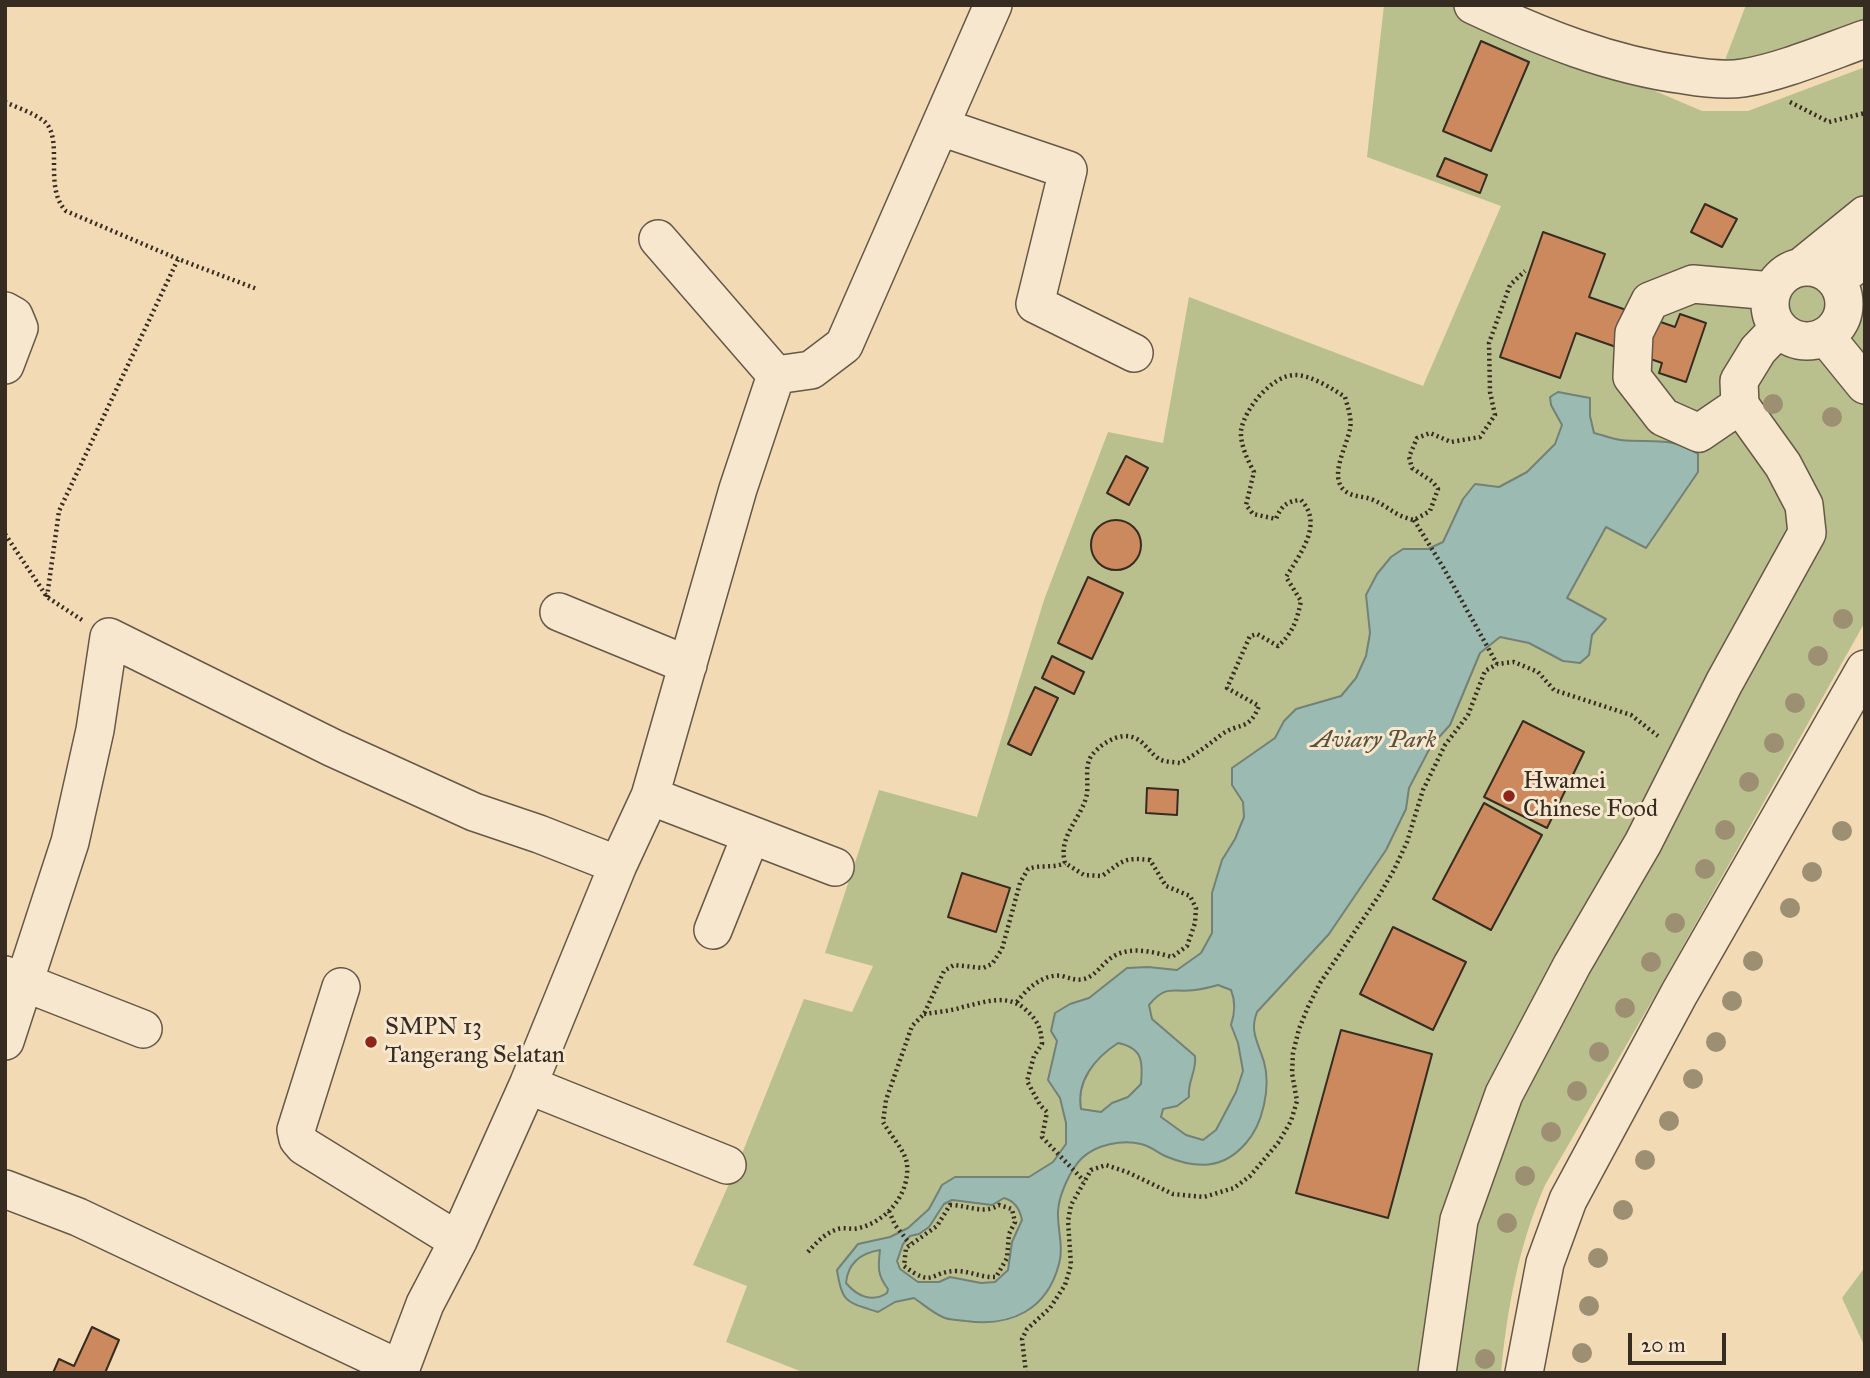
<!DOCTYPE html>
<html>
<head>
<meta charset="utf-8">
<style>
	body { margin:0 }
	#map { position:relative; width:1870px; height:1378px; overflow:hidden; background:#f2dab5; font-family:"IM FELL Great Primer",serif }
	canvas { display:block }
	.frame { position:absolute; inset:0; border:7px solid #372c21; pointer-events:none }
	.scale { position:absolute; left:1628px; top:1333px; width:98px; height:32px; box-sizing:border-box; border:4px solid #372c21; border-top:0; padding-left:9px; font-size:21px; line-height:24px; white-space:nowrap; color:#372c21; -webkit-text-stroke:5px #f7e7cf; paint-order:stroke }
</style>
</head>
<body>
<div id="map">
<canvas width="1870" height="1378"></canvas>
<div class="frame"></div>
<div class="scale">20 m</div>
</div>
<script>
const context = document.querySelector('canvas').getContext('2d');
context.lineJoin = 'round';
function paint(path, color) {
  context.fillStyle = color;
  context.fill(path, 'evenodd');
}
function stroke(path, color, width, dash) {
  context.strokeStyle = color;
  context.lineWidth = width;
  context.lineCap = dash ? 'butt' : 'round';
  context.setLineDash(dash || []);
  context.stroke(path);
}
function label(font, color, halo, rows, align = 'center') {
  context.font = font + ' "IM FELL Great Primer",serif';
  context.lineWidth = 6;
  context.setLineDash([]);
  context.textBaseline = 'middle';
  context.strokeStyle = halo;
  context.fillStyle = color;
  for (const [text, x, y, turn = 0] of rows) {
    context.save();
    context.translate(x, y);
    context.rotate((+turn || 0) * Math.PI / 180);
    context.textAlign = isNaN(turn) ? turn : align;
    if (halo) context.strokeText(text, 0, 0);
    context.fillText(text, 0, 0);
    context.restore();
  }
}
paint(new Path2D(`
	M1384,5H1454L1702,111H1748L1865,67V622L1656,994L1545,1185C1519,1244 1507,1309 1501,1373H805L726,1342L747,1286L693,1265L737,1166L804,999L852,1012L873,966L825,953L879,790L977,817L1044,600L1108,432L1163,443L1189,297L1423,386L1501,206L1367,157Z
	M1746,5H1865V31L1714,89Z
	M1865,1267V1347L1842,1298Z`), '#b9c08e');
const water = new Path2D(`
	M1558,392L1590,398V416L1594,433C1603,435 1612,439 1621,440C1650,443 1673,436 1698,454V472L1646,548L1606,527L1567,598L1606,619L1592,635L1589,655L1580,663L1563,661L1529,643L1500,637L1480,653L1450,725L1431,746L1409,788L1406,809L1386,850L1329,934L1257,1012C1249,1032 1259,1044 1264,1062C1271,1087 1263,1124 1246,1143C1223,1170 1196,1169 1165,1156C1157,1152 1150,1146 1141,1144C1122,1139 1096,1145 1082,1158C1070,1170 1059,1195 1058,1211C1057,1228 1064,1247 1059,1264C1047,1310 1011,1327 966,1321C960,1320 951,1320 945,1318C934,1314 923,1304 914,1298L895,1302L878,1312C847,1302 842,1304 837,1270L858,1244L890,1237L908,1228L929,1209L942,1185L955,1177H1029L1053,1162L1066,1144V1123L1060,1098L1048,1080L1057,1041L1051,1031L1055,1013L1070,1004L1089,998L1127,968L1148,967L1177,970L1201,953L1212,933V893L1222,860L1235,839L1244,817L1243,802L1232,785V768L1275,738L1284,721L1296,709L1341,696L1356,678L1366,656L1370,633L1366,595L1377,574L1391,557L1403,549H1428L1443,542L1463,499L1475,484L1499,487L1527,472L1555,444L1562,425L1551,405L1550,397ZM1218,985L1231,990C1236,1002 1235,1013 1231,1025L1238,1043L1243,1071L1236,1092L1216,1130L1203,1140L1186,1135L1161,1117L1163,1109L1177,1106L1189,1097C1187,1082 1197,1071 1195,1056L1152,1019L1149,1005C1166,984 1172,993 1195,990C1203,989 1211,987 1218,985ZM1118,1043C1143,1048 1143,1062 1141,1084L1128,1097L1112,1103L1101,1112L1081,1109C1076,1081 1095,1058 1118,1043ZM1004,1198C1015,1201 1020,1210 1022,1220L1012,1242L1008,1270L995,1282L981,1283L950,1277L939,1282H918L900,1269L897,1261L903,1244L910,1236L919,1234L929,1227L944,1204L952,1200L992,1205ZM880,1250C878,1267 877,1275 888,1289L887,1293C872,1303 857,1296 846,1283C848,1262 861,1253 880,1250Z`);
paint(water, '#9bbab1');
stroke(water, '#738177', 2);
const building = new Path2D(`
	M1481,41L1529,62L1491,151L1443,131Z
	M1445,158L1487,175L1480,193L1437,176Z
	M1705,204L1737,219L1722,247L1691,232Z
	M1543,232L1605,254L1589,297L1675,327L1680,314L1706,323L1686,382L1659,373L1662,363L1576,333L1560,378L1500,357Z
	M1126,456L1148,468L1129,505L1107,493Z
	M1091 545a25 25 0 1 1 50 0a25 25 0 1 1-50 0Z
	M1088,577L1123,593L1092,659L1058,643Z
	M1052,656L1084,672L1074,694L1042,678Z
	M1035,687L1058,698L1031,755L1008,744Z
	M1523,721L1584,752L1547,828L1484,797Z
	M1147,788L1178,790L1177,815L1146,813Z
	M1484,803L1542,835L1491,930L1433,899Z
	M962,873L1010,888L996,932L948,917Z
	M1393,927L1466,962L1433,1030L1360,994Z
	M1341,1030L1432,1054L1388,1218L1296,1193Z
	M92,1327L119,1340L105,1373H53L59,1359L74,1366Z`);
paint(building, '#cb895d');
stroke(building, '#372c21', 2);
const minor = new Path2D(`
	M1473,5C1541,37 1610,65 1685,75C1703,78 1724,81 1743,78C1781,72 1828,52 1865,39
	M941,127L1068,170L1035,304L1134,353
	M658,239L776,375
	M1770 304a37 37 0 1 1 74 0a37 37 0 1 1-74 0Z
	M1801,267L1865,215
	M1836,280L1865,258
	M5,311L14,316L19,328L5,365
	M1826,337L1865,385
	M1740,405L1699,433L1663,417L1632,377L1634,333L1650,301L1693,284L1772,291
	M559,612L688,665
	M650,796L835,867
	M713,930L751,835
	M5,975L143,1029
	M341,987L296,1130L298,1139L304,1146L458,1241
	M5,1041L70,842L95,730L109,637L333,748L408,782L474,812L539,834L618,865
	M528,1085L727,1165
	M5,1189L78,1217L400,1369
	M399,1373L425,1304L458,1241L528,1085L618,865L650,796L738,489L776,375L811,370L844,345L993,5
	M1437,1373L1459,1220L1504,1094L1572,965L1643,843L1724,683L1807,533L1804,505L1783,465L1740,405L1739,381L1758,350L1779,328
	M1524,1373L1545,1263L1568,1200L1679,994L1865,669`);
stroke(minor, '#665846', 40);
stroke(new Path2D(`
	M5,102C18,108 34,113 45,122C64,140 43,188 66,211L178,259L257,289
	M1790,102L1829,122L1865,113
	M1414,520L1443,567L1497,664
	M5,534L47,597L82,620
	M47,597L59,511L178,259
	M1017,1002C1027,988 1045,973 1062,976C1070,978 1076,981 1084,979C1096,976 1103,962 1114,956C1131,946 1154,952 1172,957L1187,946L1195,923L1196,908L1190,896L1166,886L1150,860C1123,857 1123,861 1102,876L1084,875L1065,863C1058,837 1079,821 1086,798C1090,784 1083,767 1092,755C1099,746 1112,737 1124,736C1143,736 1146,750 1159,759C1164,762 1174,762 1180,763C1195,755 1208,745 1221,735C1238,722 1249,732 1259,706L1227,688L1250,636L1257,634L1278,646C1293,633 1297,620 1301,601L1286,577C1300,554 1324,524 1301,500C1287,501 1281,506 1276,519L1253,514L1246,505L1254,472C1248,461 1240,444 1241,431C1244,409 1272,375 1295,375C1311,375 1333,389 1345,397C1348,408 1352,418 1350,429C1347,446 1328,477 1345,491C1353,497 1362,496 1371,499C1387,505 1394,516 1414,520L1430,511L1438,489L1433,482L1412,468L1409,457L1417,438L1430,433L1451,442L1480,437L1495,415L1490,392L1489,343L1510,285L1525,271
	M924,1014C937,1012 951,1011 963,1007C985,1002 1008,993 1026,1010C1038,1021 1041,1028 1042,1044L1034,1056L1027,1081L1040,1105L1047,1112L1042,1137L1084,1181
	M950,1205C968,1205 983,1215 999,1205L1012,1209L1015,1222L1009,1234L1007,1258L996,1277C982,1278 970,1271 957,1271C930,1271 934,1289 904,1266L906,1248L937,1226Z
	M889,1211L895,1225L910,1244
	M808,1252C816,1243 825,1233 838,1229C844,1227 852,1230 859,1228C887,1221 910,1194 907,1164C905,1150 890,1135 883,1122L886,1100L912,1026L924,1014L944,971L954,965L983,968L992,964L1002,949L1020,883L1028,869C1041,864 1053,869 1065,863
	M1026,1373L1022,1339L1027,1329L1050,1308L1065,1285L1071,1265L1068,1221L1071,1205L1091,1170L1106,1165L1127,1172L1173,1194L1204,1197L1234,1188L1250,1176L1278,1143L1291,1121L1297,1101L1292,1073L1293,1053L1299,1029L1308,1007L1320,983L1380,894L1394,870L1407,842L1423,790L1445,745L1468,715L1485,671L1497,664L1514,662L1538,672L1554,690L1631,715L1658,736`), '#372c21', 4.5, [2, 3.5]);
stroke(minor, '#f7e7cf', 37);
context.fillStyle = '#9d8f72';
for (const [x, y] of [
	[1773,404],
	[1832,417],
	[1843,619],
	[1818,656],
	[1795,703],
	[1774,743],
	[1749,782],
	[1725,830],
	[1842,831],
	[1705,869],
	[1812,872],
	[1790,908],
	[1675,923],
	[1753,961],
	[1651,962],
	[1732,1001],
	[1625,1008],
	[1716,1042],
	[1599,1052],
	[1693,1079],
	[1577,1091],
	[1669,1121],
	[1551,1132],
	[1645,1160],
	[1525,1176],
	[1623,1210],
	[1507,1223],
	[1598,1258],
	[1589,1306],
	[1582,1353],
	[1485,1359]
]) {
  context.beginPath();
  context.arc(x, y, 10, 0, 2 * Math.PI);
  context.fill();
}
for (const [x, y, r, color] of [
	[1509,796,7,"#8f2418"],
	[371,1042,7,"#8f2418"]
]) {
  const dot = new Path2D();
  dot.arc(x, y, r, 0, 2 * Math.PI);
  context.fillStyle = color;
  context.fill(dot);
  stroke(dot, '#f7e7cf', 2.5);
}
label('italic 24px', '#58513c', '#f7e7cf', [
	["Aviary Park",1374,741]
]);
label('24px', '#372c21', '#f7e7cf', [
	["Hwamei",1523,782],
	["Chinese Food",1523,810],
	["SMPN 13",385,1028],
	["Tangerang Selatan",385,1056]
], 'left');
</script>
</body>
</html>
